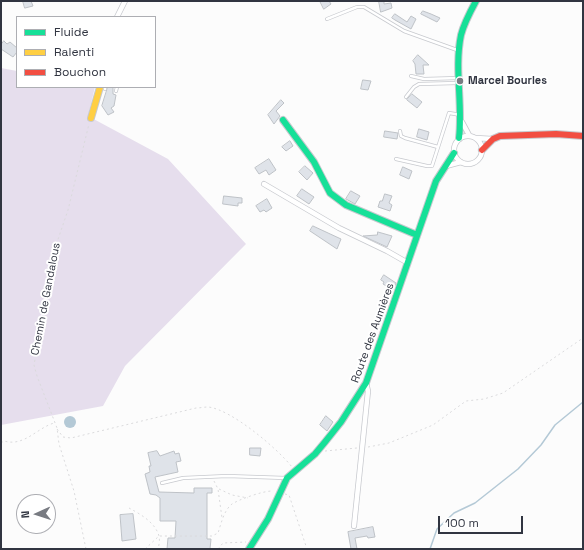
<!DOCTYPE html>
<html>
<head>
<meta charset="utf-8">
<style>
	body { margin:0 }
	#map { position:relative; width:584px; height:550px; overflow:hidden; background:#fcfcfc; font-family:"Space Grotesk",sans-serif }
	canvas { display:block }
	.frame { position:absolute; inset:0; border:2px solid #313541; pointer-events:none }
	.legend { position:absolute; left:16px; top:16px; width:140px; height:72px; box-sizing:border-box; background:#fff; border:1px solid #adaeb3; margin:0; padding:5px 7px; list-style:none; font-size:12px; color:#313541 }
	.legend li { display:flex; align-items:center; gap:8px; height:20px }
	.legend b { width:20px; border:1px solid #adaeb3 }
	.north { position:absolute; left:16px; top:494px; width:40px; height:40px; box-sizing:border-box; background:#fff; border:1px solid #adaeb3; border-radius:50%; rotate:267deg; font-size:11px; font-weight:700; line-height:16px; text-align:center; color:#313541 }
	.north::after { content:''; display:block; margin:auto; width:14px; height:18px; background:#787b82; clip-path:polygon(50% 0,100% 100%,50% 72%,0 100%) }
	.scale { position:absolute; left:438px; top:516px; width:85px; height:18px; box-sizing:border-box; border:2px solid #313541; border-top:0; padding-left:5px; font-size:12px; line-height:14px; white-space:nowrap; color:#313541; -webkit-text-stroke:3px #fff; paint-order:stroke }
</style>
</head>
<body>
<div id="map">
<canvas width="584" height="550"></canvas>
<div class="frame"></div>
<ul class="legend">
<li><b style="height:5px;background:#16e098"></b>Fluide</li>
<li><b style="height:5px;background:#ffcf43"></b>Ralenti</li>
<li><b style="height:5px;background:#f24e42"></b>Bouchon</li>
</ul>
<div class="north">N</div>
<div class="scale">100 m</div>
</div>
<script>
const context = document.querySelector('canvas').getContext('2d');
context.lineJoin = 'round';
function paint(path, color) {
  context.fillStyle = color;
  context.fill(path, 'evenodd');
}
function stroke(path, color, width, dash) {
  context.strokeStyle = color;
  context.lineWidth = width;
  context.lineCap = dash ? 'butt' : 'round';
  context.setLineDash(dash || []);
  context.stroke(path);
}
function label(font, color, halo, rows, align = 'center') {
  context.font = font + ' "Space Grotesk",sans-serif';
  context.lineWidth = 4;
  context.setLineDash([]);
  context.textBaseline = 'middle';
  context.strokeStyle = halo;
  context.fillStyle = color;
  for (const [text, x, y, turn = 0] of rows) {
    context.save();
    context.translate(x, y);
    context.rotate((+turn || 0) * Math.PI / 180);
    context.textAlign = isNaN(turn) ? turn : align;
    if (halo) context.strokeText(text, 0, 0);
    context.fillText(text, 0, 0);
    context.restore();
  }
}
paint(new Path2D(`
	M1,68L17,71V87H95L88,116L168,159L246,244L125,366L103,406L1,425Z`), '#e6deed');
paint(new Path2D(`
	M64 422a6 6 0 1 1 12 0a6 6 0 1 1-12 0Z`), '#b4c9d6');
stroke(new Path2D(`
	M430,549L437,529L454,513L475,503L518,469L541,445L555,425L583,402`), '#b4c9d6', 1.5);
const building = new Path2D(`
	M23,1H31L33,6L25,8Z
	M320,1H329L331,4L324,9Z
	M379,1H384V4L391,3L392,8L381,12Z
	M423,11L431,14L440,18L437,22L421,14Z
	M395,14L407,22L411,16L416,19L411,29L395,20L392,18Z
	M4,41L7,44L10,42L17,48V52L13,57L1,49V45Z
	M418,55L429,65H423L424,74H416L415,64L413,61Z
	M363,80L371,81L368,90L361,89Z
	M108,87H113V94L116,95L114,106L111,108L114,112L108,115L102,106Z
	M412,94L422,102L417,108L407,100Z
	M281,100L284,103L276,111L280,116L274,124L268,115Z
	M419,129L429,132L427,140L417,137Z
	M385,131L398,133L397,139L384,137Z
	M290,141L293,146L286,151L282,147Z
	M269,159L276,170L269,175L266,170L259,174L255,168Z
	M305,166L313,173L307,180L299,172Z
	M403,167L412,171L409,179L400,175Z
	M302,189L314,197L309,204L297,196Z
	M351,191L360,196L355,204L346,199Z
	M385,194L392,196L389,203L392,205L390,211L378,207L380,201H382Z
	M224,196L242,198V203H238V206L223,204Z
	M267,199L272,208L266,212L264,210L260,212L256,206Z
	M313,226L341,239L337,249L310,231Z
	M378,232L392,236L387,247L363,236L377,235Z
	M384,275L396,283L393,290L383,284L384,282L381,280Z
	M326,416L333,422L327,431L320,425Z
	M250,448H261L260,456L250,455Z
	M157,451L160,456L174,451L175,454L179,453L181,461L176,462L178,472L155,477L159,492L194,493V488H212V493H207V539H211L210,549H167L168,538H175L176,521H160V498L156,495L150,494L145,474L150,472L149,466H151L148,453Z
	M133,514L136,539L122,541L120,515Z
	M373,527L375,537L368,538L367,536L355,538L357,549H351L348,532Z`);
paint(building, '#dfe3e9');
stroke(building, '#bec2c7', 1);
const lane = new Path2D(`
	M327,19L357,7H364L404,31L457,50
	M411,76L424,79L459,78
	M105,89V87
	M116,91L117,87
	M406,97L414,87L419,84L458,83
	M400,131L401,136L405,138L438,147
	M396,159L427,166H432L449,113L461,115
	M162,483L183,478L227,476L286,478`);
const street = new Path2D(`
	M117,17L125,1
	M462,122L469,135
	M454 150a14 14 0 1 1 28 0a14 14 0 1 1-28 0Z
	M476,138L493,139
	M446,166L461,162
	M264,184L339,228L387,251L408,263
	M354,526L368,391L366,383`);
const fast = new Path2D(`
	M283,120L314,162L330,193L346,205L417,235
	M459,138C463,104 454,69 461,35C464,23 470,12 476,1
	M249,549L268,519L287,478L315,454L325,442L341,422L366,383L436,181L454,153`);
const slow = new Path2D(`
	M91,118L100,87`);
const jam = new Path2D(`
	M482,150L493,139L500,136L556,134L583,136`);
stroke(lane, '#c7c9ce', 4);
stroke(street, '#c7c9ce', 6);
stroke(fast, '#c7c9ce', 8);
stroke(slow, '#c7c9ce', 8);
stroke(jam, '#c7c9ce', 8);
stroke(new Path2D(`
	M57,429L63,437L71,438L196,408C200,408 204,407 208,407C231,409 278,449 292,467
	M1,443L4,441C24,447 37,428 54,423
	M368,447L389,443L433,425L466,401L484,399L503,393L583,338
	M325,451L357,448
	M214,481L218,489L222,518
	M219,489L232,495L248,498
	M285,494L289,495L307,549
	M129,508C140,514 155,522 159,536C160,540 159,545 158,549
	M86,549L74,491L59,444L57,428L37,376L34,365L53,254L68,210L89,124
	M145,549L159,536H212L218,533C221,524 224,510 232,504C240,499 263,491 272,491
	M218,549L223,543L246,542`), '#dadadc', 1, [2, 3]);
stroke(lane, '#fff', 2.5);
stroke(street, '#fff', 4.5);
stroke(fast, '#16e098', 6);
stroke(slow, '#ffcf43', 6);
stroke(jam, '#f24e42', 6);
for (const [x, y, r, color] of [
	[460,81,4,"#787b82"]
]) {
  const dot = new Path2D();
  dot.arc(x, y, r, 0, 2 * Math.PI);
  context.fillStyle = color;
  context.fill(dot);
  stroke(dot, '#fff', 1.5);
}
label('bold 11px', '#313541', '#fff', [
	["Marcel Bourles",468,81]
], 'left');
label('11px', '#313541', '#fff', [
	["Chemin de Gandalous",46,299,-79],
	["Route des Aumières",373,333,-70]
]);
</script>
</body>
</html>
